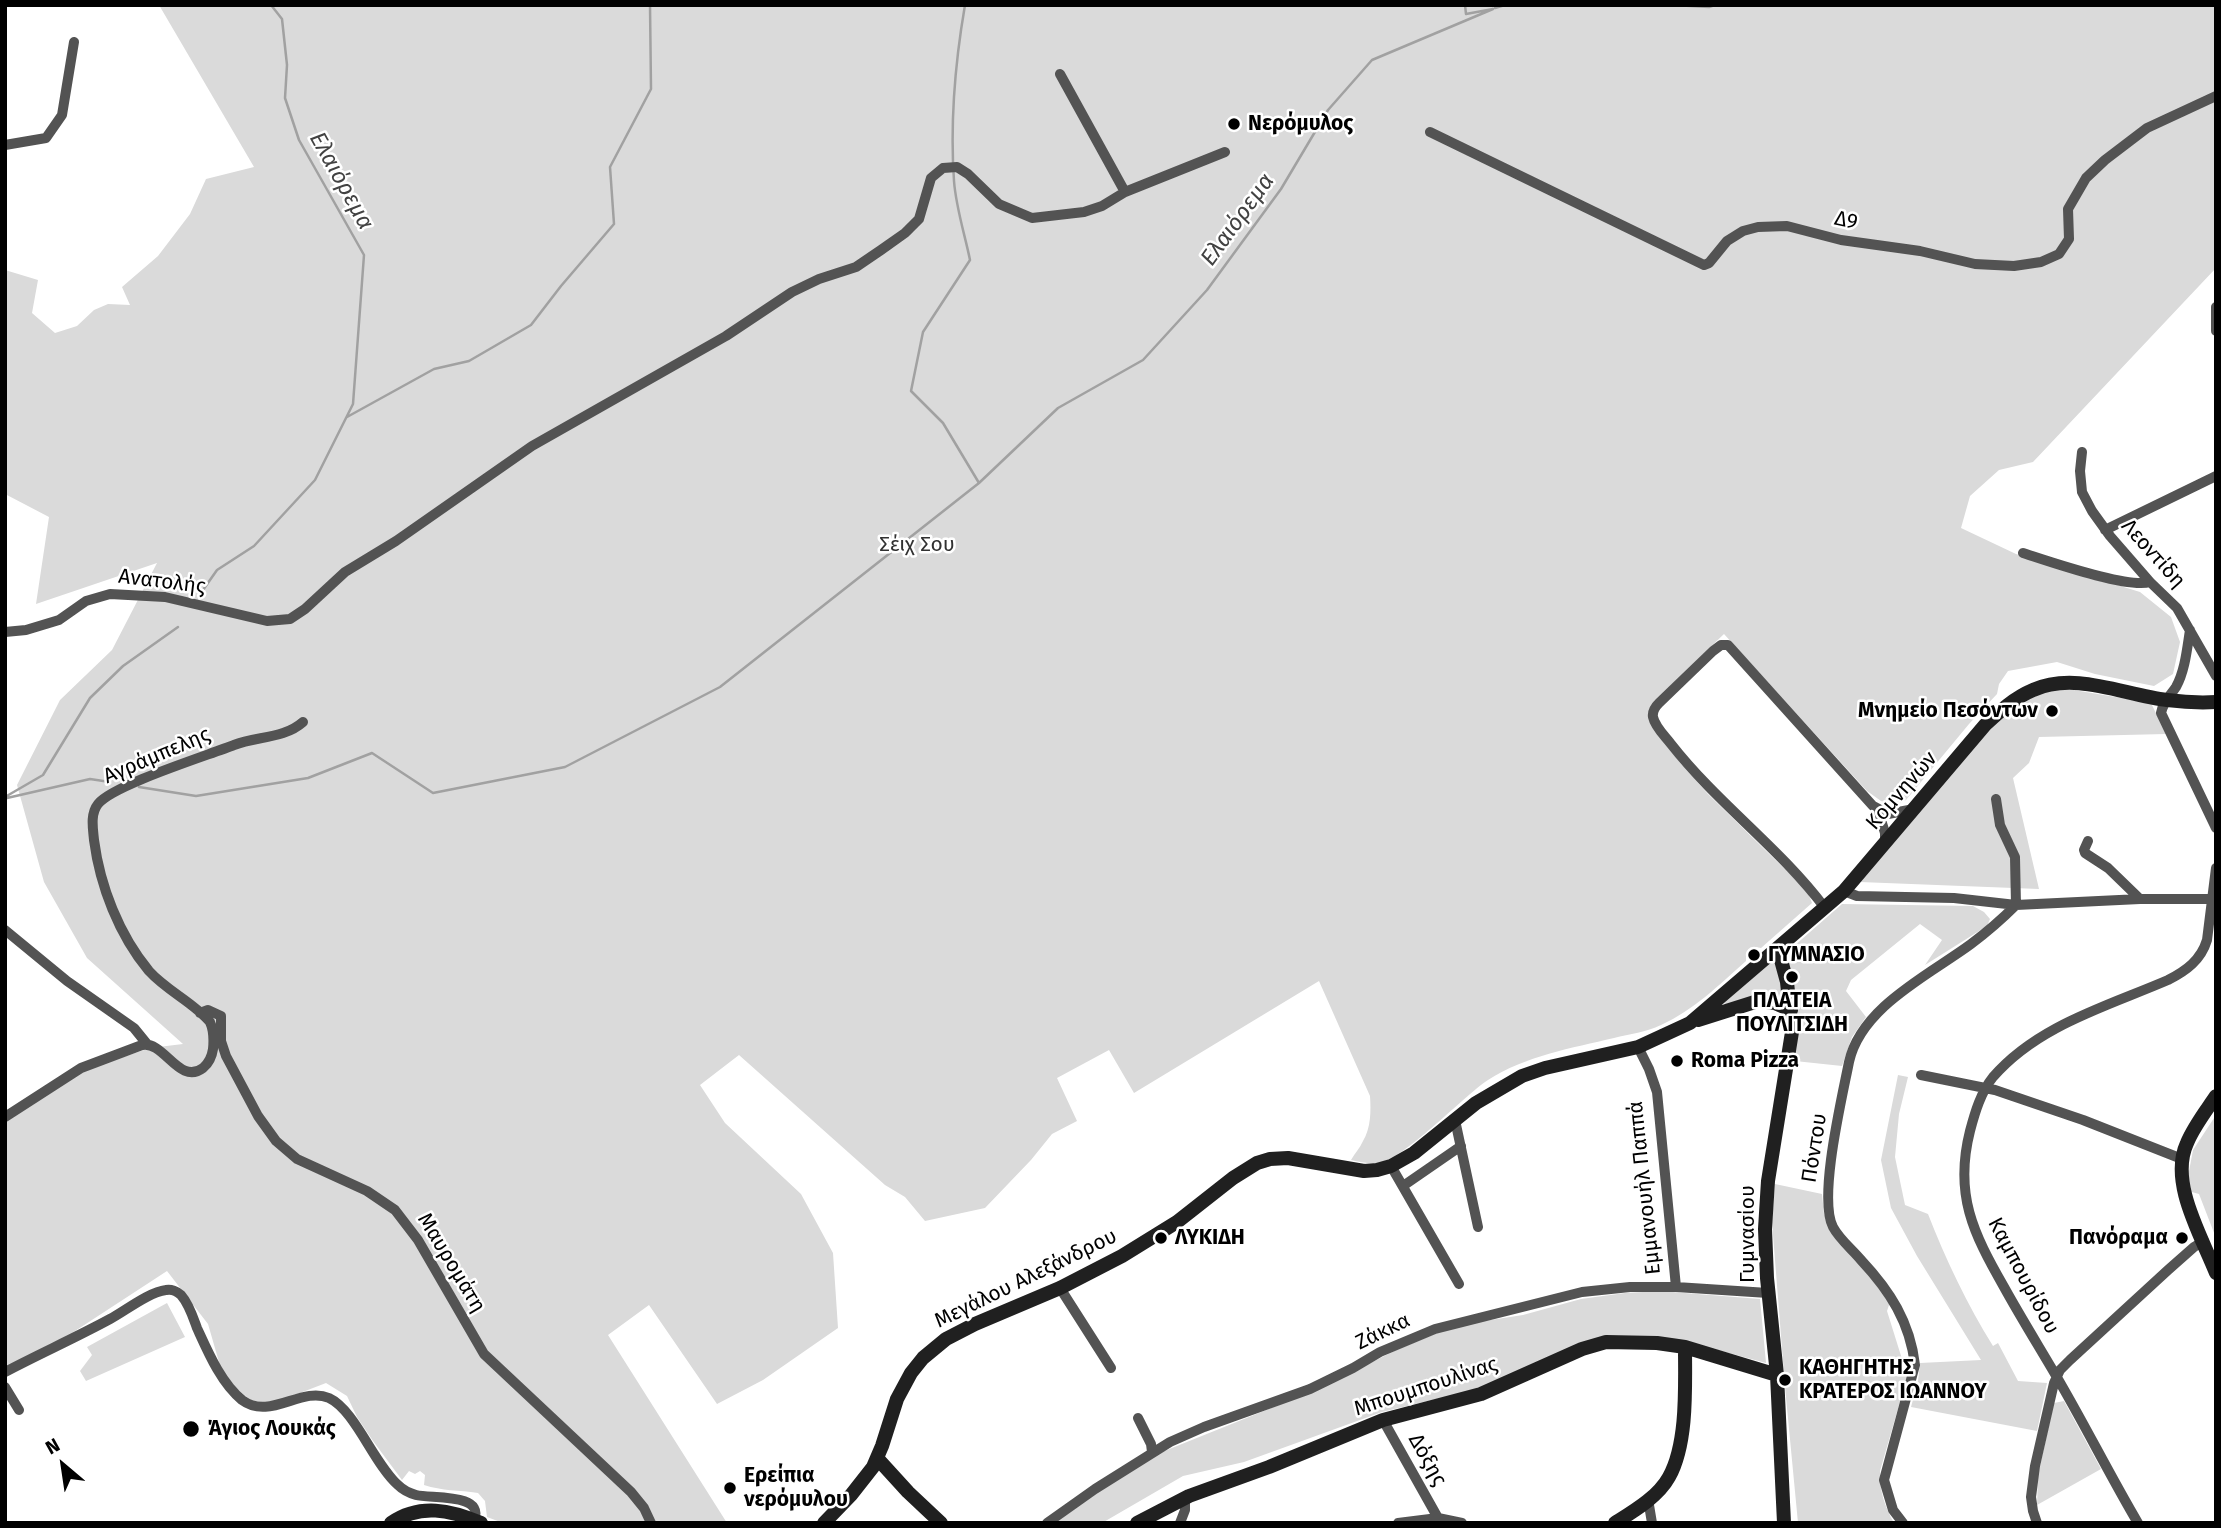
<!DOCTYPE html>
<html>
<head>
<meta charset="utf-8">
<style>
	body { margin:0 }
	#map { position:relative; width:2221px; height:1528px; overflow:hidden; background:#fff; font-family:"Fira Sans",sans-serif }
	canvas { display:block }
	.frame { position:absolute; inset:0; border:7px solid #000; pointer-events:none }
	.north { position:absolute; left:28px; top:1430px; width:70px; height:70px; -webkit-text-stroke:5px #fff; paint-order:stroke; rotate:331deg; font-size:19px; font-weight:700; line-height:28px; text-align:center; color:#000 }
	.north::after { content:''; display:block; margin:auto; width:24px; height:32px; background:#000; clip-path:polygon(50% 0,100% 100%,50% 72%,0 100%) }
</style>
</head>
<body>
<div id="map">
<canvas width="2221" height="1528"></canvas>
<div class="frame"></div>
<div class="north">N</div>
</div>
<script>
const context = document.querySelector('canvas').getContext('2d');
context.lineJoin = 'round';
function paint(path, color) {
  context.fillStyle = color;
  context.fill(path, 'evenodd');
}
function stroke(path, color, width, dash) {
  context.strokeStyle = color;
  context.lineWidth = width;
  context.lineCap = dash ? 'butt' : 'round';
  context.setLineDash(dash || []);
  context.stroke(path);
}
function label(font, color, halo, rows, align = 'center') {
  context.font = font + ' "Fira Sans",sans-serif';
  context.lineWidth = 5;
  context.setLineDash([]);
  context.textBaseline = 'middle';
  context.strokeStyle = halo;
  context.fillStyle = color;
  for (const [text, x, y, turn = 0] of rows) {
    context.save();
    context.translate(x, y);
    context.rotate((+turn || 0) * Math.PI / 180);
    context.textAlign = isNaN(turn) ? turn : align;
    if (halo) context.strokeText(text, 0, 0);
    context.fillText(text, 0, 0);
    context.restore();
  }
}
paint(new Path2D(`
	M159,5H2216V268L2033,462L1999,470L1970,496L1961,528L2016,554L2140,592L2171,617L2180,642L2173,674L2154,686L2095,674L2057,662L2008,671L1999,684L1997,694L1969,724L1906,800L1899,804H1889L1881,801L1867,791L1724,634L1654,701V729L1681,764L1708,794L1800,884L1809,895L1812,903L1761,948L1756,947L1746,956V961C1719,985 1694,1010 1661,1025C1646,1032 1630,1034 1614,1038C1572,1048 1525,1056 1488,1080C1461,1098 1405,1159 1378,1163C1369,1164 1360,1162 1351,1160C1355,1153 1360,1148 1363,1141C1371,1128 1371,1111 1370,1096L1319,981L1134,1093L1109,1050L1057,1078L1077,1121L1052,1134L1031,1160L985,1208L925,1221L905,1197L885,1185L739,1055L700,1085L725,1123L801,1194L833,1253L838,1328L763,1380L717,1404L649,1305L608,1335L727,1523H503L487,1517L485,1501L478,1493C459,1490 442,1491 424,1485L425,1475L420,1471L415,1474L409,1471L402,1480L373,1441L357,1417L347,1396L326,1383L274,1403L252,1401L237,1389L221,1369L208,1324L167,1271L72,1333L5,1367V1122L87,1069L150,1048L183,1044L87,958L44,882L17,785L60,700L112,650L157,563L36,604L49,517L5,494V270L38,280L32,313L55,333L77,326L94,310L108,304L130,305L122,287L158,256L190,214L206,179L254,167Z
	M2052,690H2074L2151,703L2166,734L2039,737L2029,763L2013,778L2039,889L1860,882L1982,738L2014,705L2036,695Z
	M1842,904L1973,906L1984,912L1990,919L1987,926L1925,965L1942,940L1920,924L1851,980L1846,991L1866,1017L1852,1037L1842,1066L1795,1061L1798,1028L1793,985L1786,953Z
	M1774,960L1780,971L1781,997L1753,996L1724,1005L1725,1002Z
	M1898,1075L1908,1077L1899,1114L1895,1157L1905,1205L1928,1214C1946,1260 1967,1304 1993,1346L1998,1343L2018,1381L2047,1383L2037,1431L1911,1407L1918,1381L1920,1363L1981,1360L1917,1256L1891,1208L1881,1160Z
	M2216,1115V1238L2199,1194L2188,1191L2186,1187L2193,1150Z
	M1775,1184L1822,1194L1824,1214L1827,1223L1890,1302L1887,1311L1902,1359L1912,1360L1880,1471C1879,1490 1885,1507 1894,1523H1798L1785,1387L1789,1385L1788,1376L1784,1374L1772,1222Z
	M1660,1291L1760,1299L1766,1363L1684,1341L1619,1338L1499,1384L1382,1412L1244,1462L1183,1476L1102,1523H1049L1162,1452L1321,1388L1394,1351L1442,1331L1471,1323L1523,1315L1581,1299L1625,1293Z
	M167,1303L185,1337L86,1381L80,1371L92,1355L87,1347Z
	M2064,1401L2101,1469L2037,1505L2038,1475L2054,1403Z`), '#dadada');
stroke(new Path2D(`
	M1673,5L1709,7L1715,5
	M1495,8L1505,5
	M347,417L434,369L469,361L531,325L561,286L614,224L610,167L651,89L650,5
	M979,483L1058,408L1143,360L1207,290L1281,189L1328,110L1372,60L1493,9L1466,14L1465,5
	M203,590L217,570L254,546L315,480L353,404L364,255L299,140L285,98L287,65L282,19L271,5
	M139,787L196,796L308,778L372,753L433,793L565,767L720,687L979,483L943,423L911,391L923,332L970,260C965,235 956,208 954,181C950,123 955,63 965,5
	M5,797L43,775L90,698L123,666L178,627
	M7,798L90,779L110,782`), '#a1a1a1', 2.5);
stroke(new Path2D(`
	M1060,74L1125,192
	M1430,132L1704,265L1709,263L1727,241L1743,231L1758,227L1787,226L1841,240L1920,251L1975,264L2014,266L2041,262L2059,254L2069,239L2068,209L2086,178L2105,160L2147,128L2216,96
	M5,145L46,138L62,115L74,42
	M2216,307V331
	M2082,452L2080,471L2082,492L2092,511L2110,536L2150,582L2177,608L2216,676
	M2105,530L2216,476
	M2023,553C2048,561 2128,589 2150,582
	M2190,630C2187,649 2185,671 2176,687C2170,696 2163,702 2161,713L2216,828
	M5,632L26,630L59,620L86,601L110,594L165,597L267,621L290,619L305,609L345,572L396,541L532,446L726,336L792,292L819,279L856,267L881,250L905,233L919,219L931,178L943,168L957,167L968,174L999,204L1032,218L1084,212L1102,206L1125,192L1225,152
	M1878,810L1885,833V843
	M2088,841L2084,850L2085,853L2108,868L2140,899
	M1844,891L1857,896L1954,898L2016,905L2140,899H2213
	M1825,908C1780,848 1718,804 1671,744C1665,736 1655,727 1653,717C1652,711 1655,707 1659,703L1713,651L1721,645H1728L1873,806L1888,814L1914,809
	M5,930L67,981L134,1028L147,1044
	M200,1013L208,1010L221,1016V1041L226,1056L258,1116L276,1141L297,1159L367,1191L395,1210L418,1240L484,1354L631,1492L644,1508L651,1523
	M1638,1047L1649,1069L1657,1092L1676,1287
	M1921,1075L1995,1090L2083,1120L2182,1159
	M5,1117L81,1068L142,1045C164,1040 179,1086 203,1068C209,1063 212,1056 213,1049C214,1039 214,1031 210,1022C193,1002 167,991 149,971C119,935 100,886 94,840C93,829 90,814 98,804C113,785 206,756 234,745C256,736 284,739 303,722
	M1455,1120L1478,1227
	M1391,1166L1459,1284
	M1403,1186L1461,1146
	M1060,1288L1111,1368
	M5,1372C39,1354 75,1338 110,1319C125,1311 149,1292 166,1290C171,1289 177,1291 181,1295C189,1304 193,1317 197,1328C208,1352 221,1383 242,1400C270,1421 301,1386 329,1398C355,1410 374,1464 398,1485C403,1490 409,1493 416,1495C431,1499 485,1493 474,1520
	M5,1387L19,1410
	M1138,1418L1151,1444L1152,1452
	M1383,1420L1438,1518
	M1648,1499L1652,1523
	M1047,1523L1095,1489L1170,1442L1204,1427L1310,1389L1353,1368L1380,1352L1435,1329L1582,1292L1630,1287H1676L1768,1293
	M1180,1523L1185,1510V1498
	M1398,1523L1438,1518L1462,1523
	M1903,1523L1893,1510L1884,1480L1915,1365C1910,1322 1890,1291 1861,1260C1852,1249 1840,1240 1833,1227C1818,1198 1842,1098 1849,1062C1861,1007 1929,975 1971,944C1987,932 2002,919 2016,905L2015,857L2000,825L1996,799
	M2037,1523L2033,1511L2031,1497L2035,1466L2054,1383L2060,1370L2070,1360L2168,1270L2194,1247L2204,1241
	M2138,1523C2109,1474 2084,1423 2055,1374C2038,1345 2020,1316 2004,1287C1973,1233 1954,1194 1970,1131C1975,1112 1981,1092 1993,1077C2038,1025 2108,1006 2168,980C2186,971 2201,960 2207,940L2216,868`), '#535353', 10);
stroke(new Path2D(`
	M1778,949L1787,982L1792,1032L1768,1181L1765,1229L1767,1278L1777,1375L1784,1523
	M1698,1020L1758,1001L1775,1003L1791,1010
	M2216,1096C2206,1111 2194,1126 2187,1143C2169,1182 2201,1235 2216,1273
	M877,1458L908,1492L941,1523
	M391,1523C420,1503 451,1510 481,1523
	M824,1523L851,1495L873,1467L882,1446L897,1399L911,1373L923,1358L946,1339L975,1324L1060,1288L1122,1256L1177,1222L1233,1178L1257,1163L1270,1159L1288,1158L1364,1171L1377,1170L1391,1166L1414,1153L1476,1103L1522,1076L1545,1068L1638,1047L1690,1023L1844,891L1985,725C2000,711 2014,698 2033,690C2075,671 2124,695 2167,700C2183,702 2199,703 2216,702
	M1137,1523L1189,1496L1269,1467L1383,1420L1481,1394L1582,1349L1606,1342L1657,1343L1685,1347L1777,1375
	M1615,1523C1634,1511 1658,1497 1669,1477C1688,1443 1685,1385 1685,1347`), '#202020', 14);
for (const [x, y, r, color] of [
	[1234,124,7,"#000"],
	[2052,711,7,"#000"],
	[1754,955,7,"#000"],
	[1792,977,7,"#000"],
	[1677,1061,7,"#000"],
	[1161,1238,7,"#000"],
	[2182,1238,7,"#000"],
	[1785,1380,7,"#000"],
	[191,1429,9,"#000"],
	[730,1488,7,"#000"]
]) {
  const dot = new Path2D();
  dot.arc(x, y, r, 0, 2 * Math.PI);
  context.fillStyle = color;
  context.fill(dot);
  stroke(dot, '#fff', 2.5);
}
label('bold 21px', '#000', '#fff', [
	["Νερόμυλος",1248,124],
	["Μνημείο Πεσόντων",2038,711,"right"],
	["ΓΥΜΝΑΣΙΟ",1768,955],
	["ΠΛΑΤΕΙΑ",1792,1001,"center"],
	["ΠΟΥΛΙΤΣΙΔΗ",1792,1025,"center"],
	["Roma Pizza",1691,1061],
	["ΛΥΚΙΔΗ",1175,1238],
	["Πανόραμα",2168,1238,"right"],
	["ΚΑΘΗΓΗΤΗΣ",1799,1368],
	["ΚΡΑΤΕΡΟΣ ΙΩΑΝΝΟΥ",1799,1392],
	["Άγιος Λουκάς",207,1429],
	["Ερείπια",744,1476],
	["νερόμυλου",744,1500]
], 'left');
label('21px', '#000', '#fff', [
	["Δ9",1846,221,12],
	["Λεοντίδη",2153,554,48],
	["Ανατολής",162,582,7],
	["Αγράμπελης",157,756,-23],
	["Κομνηνών",1902,791,-49],
	["Πόντου",1815,1148,-81],
	["Εμμανουήλ Παππά",1645,1188,-96],
	["Γυμνασίου",1748,1234,-90],
	["Μαυρομάτη",451,1263,59],
	["Καμπουρίδου",2023,1276,62],
	["Μεγάλου Αλεξάνδρου",1026,1279,-26],
	["Ζάκκα",1383,1332,-26],
	["Μπουμπουλίνας",1426,1387,-18],
	["Δόξης",1427,1460,61]
]);
label('21px', '#313131', '#fff', [
	["Σέιχ Σου",917,545]
]);
label('italic 23px', '#424242', '#fff', [
	["Ελαιόρεμα",341,181,61],
	["Ελαιόρεμα",1238,220,-54]
]);
</script>
</body>
</html>
